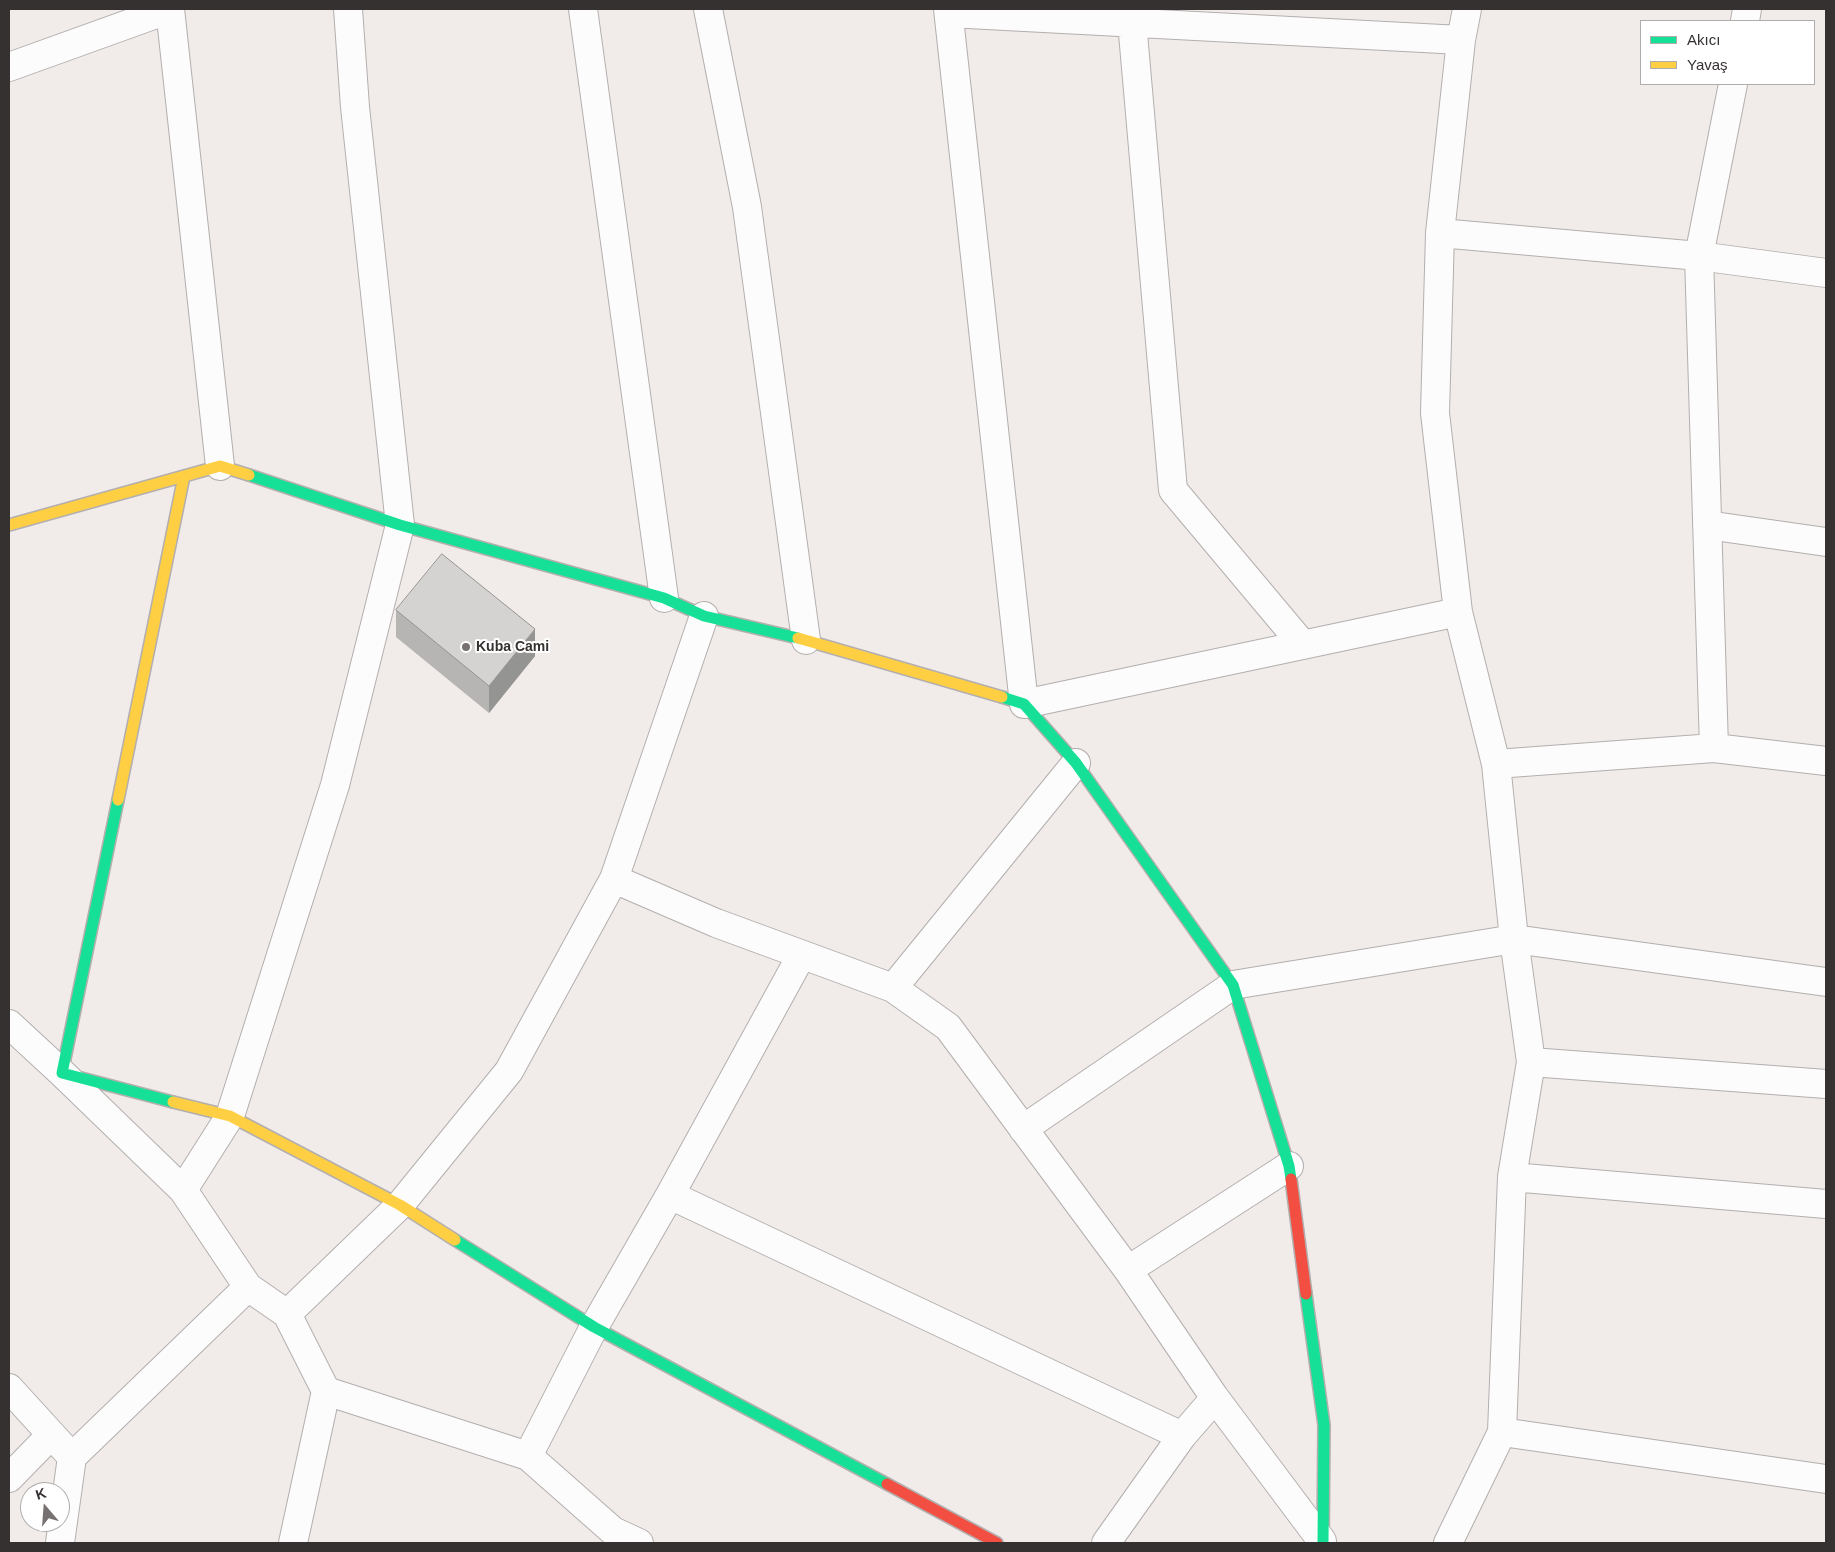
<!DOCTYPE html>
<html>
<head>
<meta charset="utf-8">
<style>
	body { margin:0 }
	#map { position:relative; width:1835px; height:1552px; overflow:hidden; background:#f1ebea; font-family:Helvetica,sans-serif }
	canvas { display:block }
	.frame { position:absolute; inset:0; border:10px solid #353130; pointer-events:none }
	.legend { position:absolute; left:1640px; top:20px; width:175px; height:65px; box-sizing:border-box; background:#fff; border:1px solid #aeadac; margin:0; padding:6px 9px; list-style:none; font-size:15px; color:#353130 }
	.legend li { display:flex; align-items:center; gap:10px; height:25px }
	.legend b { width:25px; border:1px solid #aeadac }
	.north { position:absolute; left:20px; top:1482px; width:50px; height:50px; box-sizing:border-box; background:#fff; border:1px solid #aeadac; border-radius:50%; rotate:342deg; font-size:14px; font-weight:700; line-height:20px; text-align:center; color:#353130 }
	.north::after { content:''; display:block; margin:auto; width:18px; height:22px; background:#777271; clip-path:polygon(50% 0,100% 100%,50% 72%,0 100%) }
</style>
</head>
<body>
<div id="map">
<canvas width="1835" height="1552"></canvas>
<div class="frame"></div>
<ul class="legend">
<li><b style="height:6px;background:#16e098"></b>Akıcı</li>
<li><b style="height:6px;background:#ffcf43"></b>Yavaş</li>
</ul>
<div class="north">K</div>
</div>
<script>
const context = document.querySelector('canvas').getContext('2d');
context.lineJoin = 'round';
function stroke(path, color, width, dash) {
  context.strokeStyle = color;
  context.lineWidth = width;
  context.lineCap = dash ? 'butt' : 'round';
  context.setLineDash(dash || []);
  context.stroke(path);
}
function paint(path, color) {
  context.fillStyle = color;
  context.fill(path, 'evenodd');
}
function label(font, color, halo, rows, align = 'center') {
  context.font = font + ' Helvetica,sans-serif';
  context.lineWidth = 4;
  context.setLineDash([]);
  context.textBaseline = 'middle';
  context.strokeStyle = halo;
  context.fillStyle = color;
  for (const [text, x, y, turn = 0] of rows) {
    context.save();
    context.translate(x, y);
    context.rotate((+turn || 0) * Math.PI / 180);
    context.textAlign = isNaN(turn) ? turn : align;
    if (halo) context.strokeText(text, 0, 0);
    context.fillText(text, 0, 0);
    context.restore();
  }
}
const street = new Path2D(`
	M170,9L220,466
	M583,9L664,598
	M708,9L747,207L806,640
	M948,9L1024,704L1458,612
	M949,13L1461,40
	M1745,21L1747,9
	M1132,22L1173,490L1303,645
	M9,67L170,9
	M1440,233L1699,256L1826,273
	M1707,525L1826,542
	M1714,748L1699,256L1733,84
	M1496,764L1714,748L1826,761
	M614,879L716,923L893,988L948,1027L1128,1270L1215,1398L1322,1541
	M893,988L1076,763
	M9,1024L62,1073L183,1190L248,1287L287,1314L326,1391L528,1456L613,1531L639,1543
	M1531,1062L1826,1084
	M1023,1129L1233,985L1514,939L1826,982
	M1512,1177L1826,1204
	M183,1190L230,1116L335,785L400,525L355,107L348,9
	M670,1195L1182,1436
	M1128,1270L1289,1166
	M287,1314L400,1205L509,1071L614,879L704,616
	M9,1388L72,1457L60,1543
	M1502,1432L1826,1479
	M528,1456L594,1327L670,1195L801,956
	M72,1457L248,1287
	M9,1478L51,1435
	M293,1543L326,1391
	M1106,1543L1182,1436L1215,1398
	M1448,1543L1502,1432L1512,1177L1531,1062L1514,939L1496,764L1458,612L1435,413L1440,233L1461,40L1467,9`);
const fast = new Path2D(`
	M249,475L400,525L664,598L704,616L798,638
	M1002,697L1024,704L1076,763L1233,985L1289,1166L1291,1179
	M118,800L62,1073L173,1102
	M455,1240L594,1327L887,1484
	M1306,1294L1324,1425L1323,1543`);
const slow = new Path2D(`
	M9,525L220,466L249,475
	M798,638L1002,697
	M118,800L184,476
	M173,1102L230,1116L400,1205L455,1240`);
const jam = new Path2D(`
	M1291,1179L1306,1294
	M887,1484L997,1543`);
stroke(street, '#b3afae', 30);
stroke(fast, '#b3afae', 14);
stroke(slow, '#b3afae', 14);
stroke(jam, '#b3afae', 14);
stroke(street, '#fdfcfc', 28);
stroke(fast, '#16e098', 11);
stroke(slow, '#ffcf43', 11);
stroke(jam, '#f24e42', 11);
paint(new Path2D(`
	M396,610L535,656L489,713L396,637Z`), '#b6b5b4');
paint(new Path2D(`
	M535,629V656L489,713V686Z`), '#949492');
const building = new Path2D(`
	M442,554L535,629L489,686L396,610Z`);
paint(building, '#d4d3d1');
stroke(building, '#949492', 1);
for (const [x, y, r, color] of [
	[466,647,5,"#777271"]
]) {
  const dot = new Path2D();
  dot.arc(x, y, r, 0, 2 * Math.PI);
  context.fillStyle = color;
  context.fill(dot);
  stroke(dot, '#fff', 2);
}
label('bold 14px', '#353130', '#fff', [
	["Kuba Cami",476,647]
], 'left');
</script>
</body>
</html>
